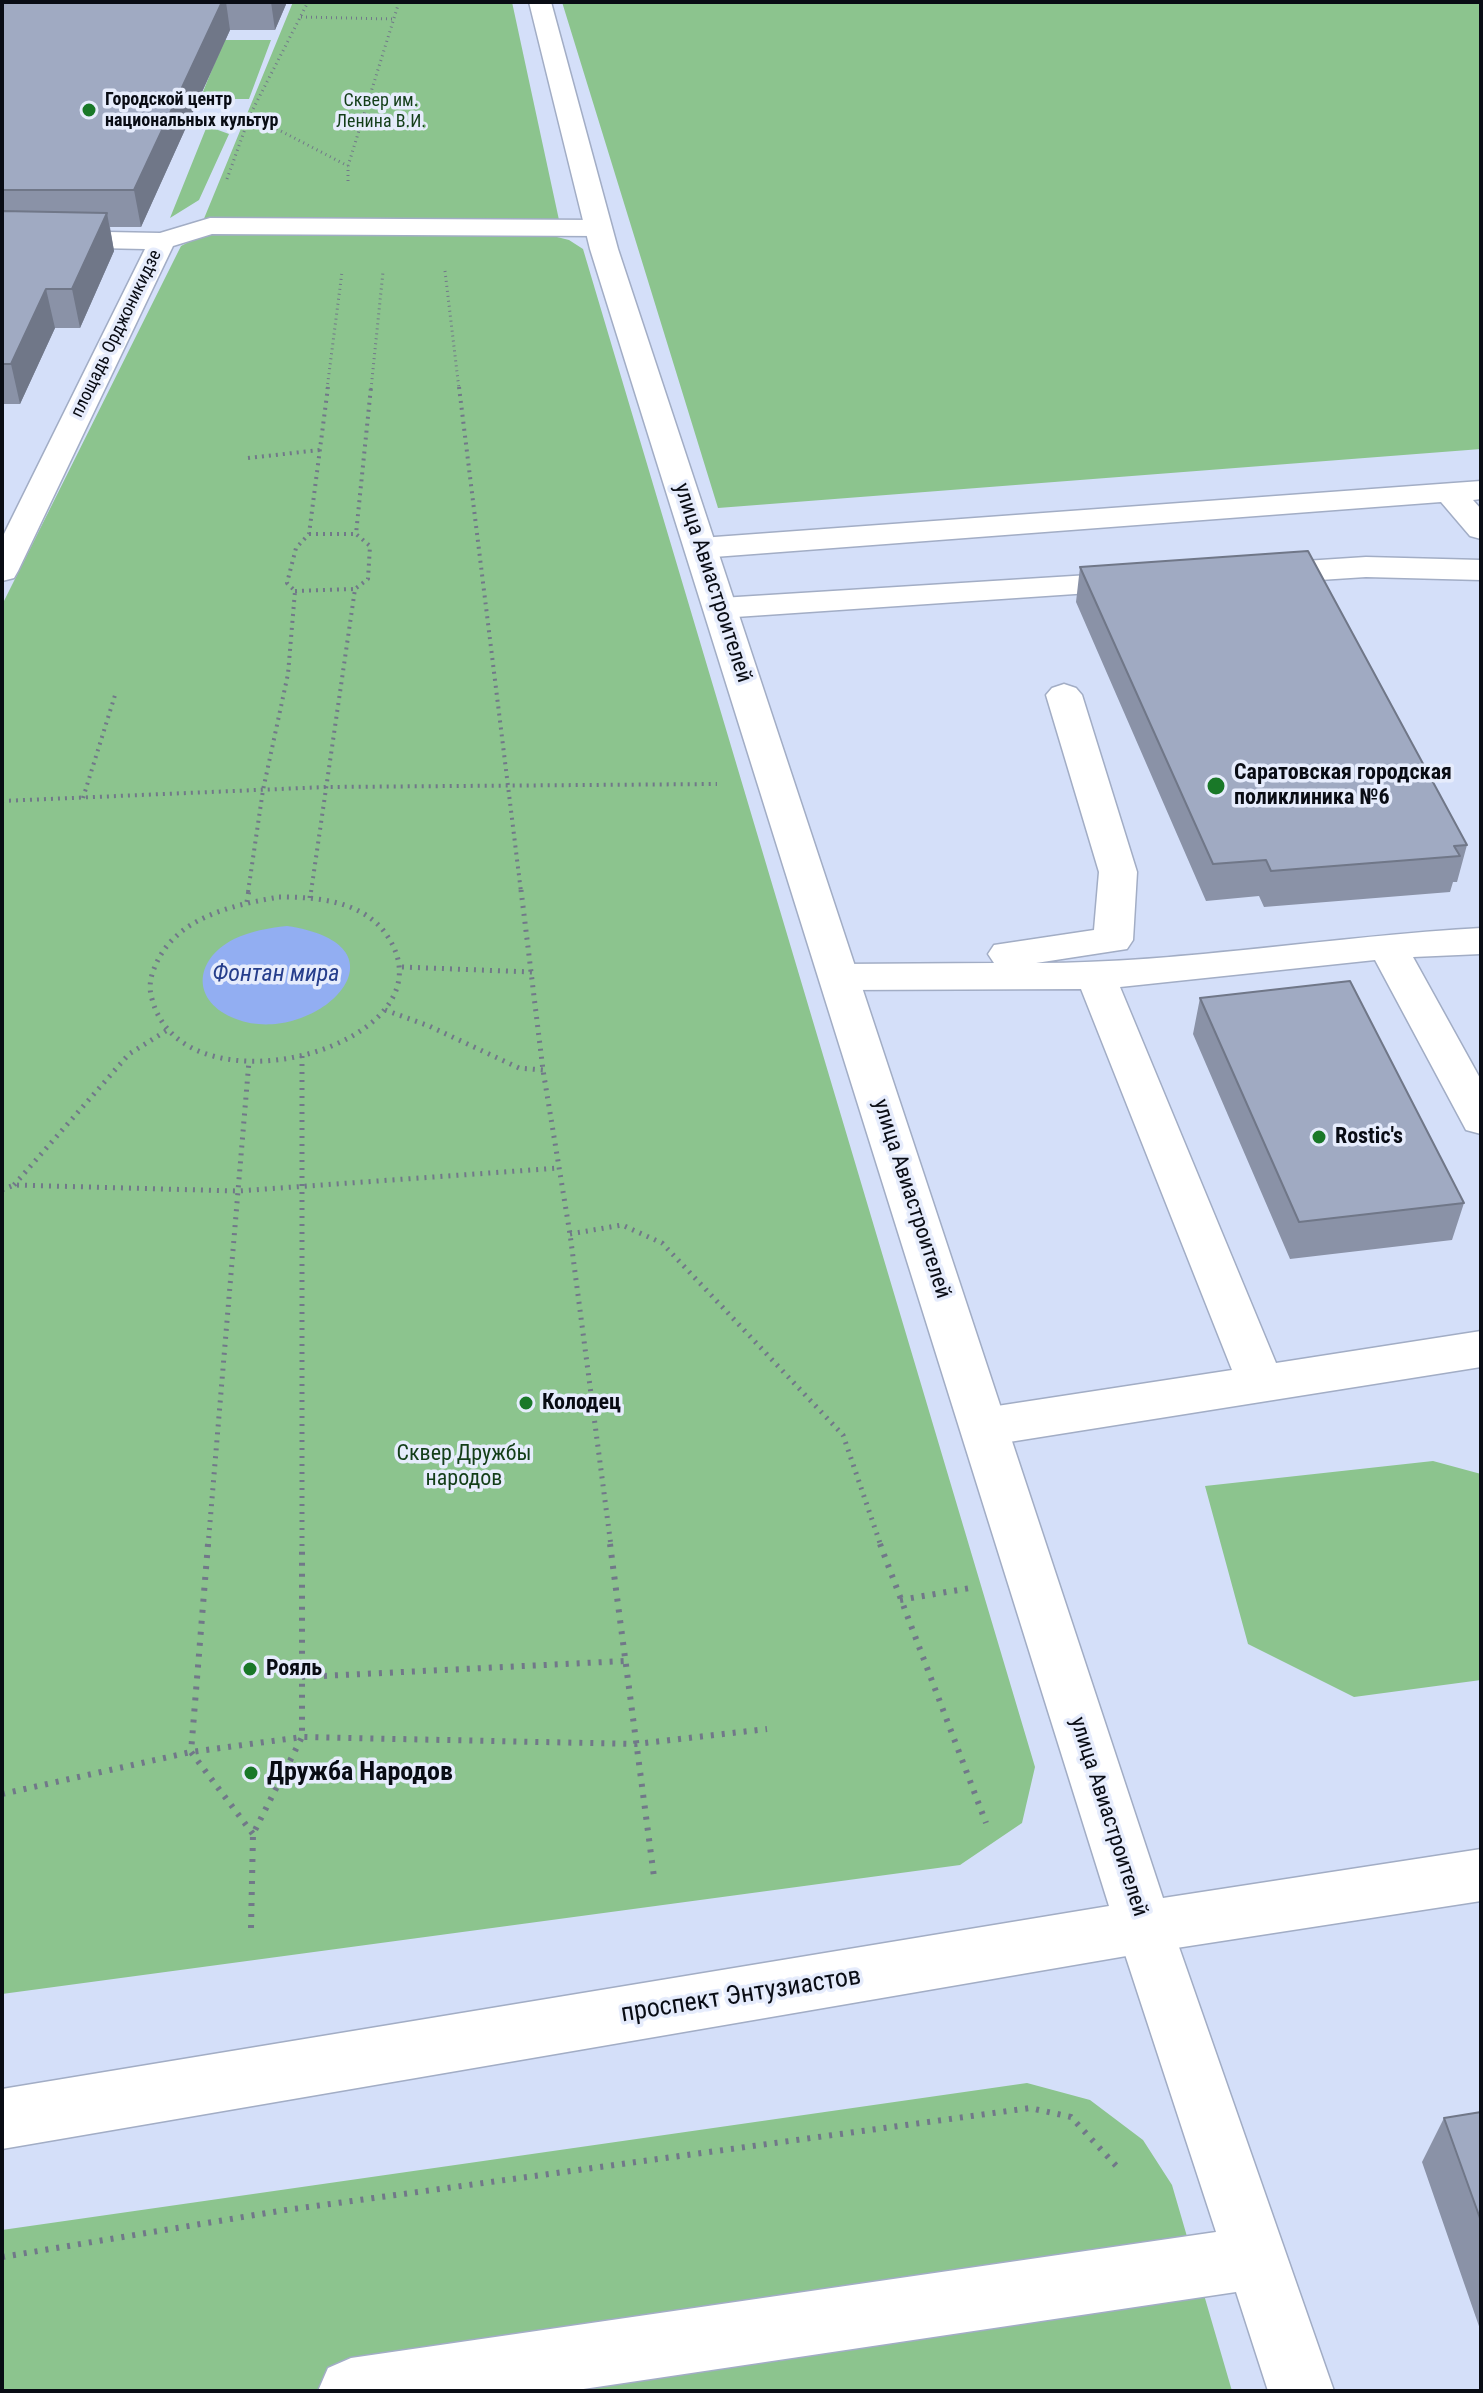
<!DOCTYPE html>
<html>
<head>
<meta charset="utf-8">
<style>
	body { margin:0 }
	#map { position:relative; width:1483px; height:2393px; overflow:hidden; background:#d4dff9; font-family:"Roboto Condensed",sans-serif }
	canvas { display:block }
	.frame { position:absolute; inset:0; border:4px solid #090c14; pointer-events:none }
</style>
</head>
<body>
<div id="map">
<canvas width="1483" height="2393"></canvas>
<div class="frame"></div>
</div>
<script>
const context = document.querySelector('canvas').getContext('2d');
context.lineJoin = 'round';
function paint(path, color) {
  context.fillStyle = color;
  context.fill(path, 'evenodd');
}
function stroke(path, color, width, dash) {
  context.strokeStyle = color;
  context.lineWidth = width;
  context.lineCap = dash ? 'butt' : 'round';
  context.setLineDash(dash || []);
  context.stroke(path);
}
function label(font, color, halo, rows, align = 'center') {
  context.font = font + ' "Roboto Condensed",sans-serif';
  context.lineWidth = 7;
  context.setLineDash([]);
  context.textBaseline = 'middle';
  context.strokeStyle = halo;
  context.fillStyle = color;
  for (const [text, x, y, turn = 0] of rows) {
    context.save();
    context.translate(x, y);
    context.rotate((+turn || 0) * Math.PI / 180);
    context.textAlign = isNaN(turn) ? turn : align;
    if (halo) context.strokeText(text, 0, 0);
    context.fillText(text, 0, 0);
    context.restore();
  }
}
paint(new Path2D(`
	M293,2H512L559,220L203,221Z
	M562,2H1481V449L718,508Z
	M224,40H271L249,99H200Z
	M207,126L229,134L199,200L170,218Z
	M227,231L537,232L569,240L583,249L1035,1767L1022,1823L960,1865L2,1994V605L181,246L200,236Z
	M1433,1461L1481,1474V1680L1354,1697L1248,1644L1205,1486Z
	M1027,2083L1090,2100L1143,2140L1172,2185L1232,2391H2V2230Z`), '#8cc48e');
paint(new Path2D(`
	M287,926C420,946 314,1049 236,1019C191,1002 193,960 234,939C251,931 268,928 287,926Z`), '#92aef2');
const minor = new Path2D(`
	M210,218L598,220L608,222L611,228L608,234L598,236L212,234L173,246L18,571L14,578L2,581V538L145,249L2,246V230L160,233Z
	M1481,481V499L1473,500L1481,509V539L1470,536L1441,502L701,558L689,555L685,548L689,541L701,538Z
	M1366,557L1481,560V580L1366,577L1258,584L1246,581L1241,574L1246,567L1258,564Z
	M1137,572L1149,575L1154,582L1149,589L721,618L709,615L704,608L709,601L721,598Z
	M1064,684L1076,688L1082,695L1137,872L1133,940L1127,949L1036,963C1185,963 1333,936 1481,928V954L1413,957L1481,1080V1134L1466,1130L1375,960L1120,987L1276,1363L1481,1331V1367L984,1446L967,1440L960,1427L967,1414L984,1408L1232,1370L1081,989L840,990L826,986L820,977L826,968L840,964L994,963L988,954L994,945L1094,930L1099,872L1046,695L1052,688Z
	M1144,1901L1164,1908L1172,1927L1334,2391H1268L1236,2292L570,2391H318L328,2368L351,2358L1216,2232L1116,1927L1124,1908Z`);
const major = new Path2D(`
	M529,2H551L618,249L1163,1898L1481,1849V1901L1144,1953L2,2149V2089L1109,1906L590,249Z`);
stroke(minor, '#a2adc5', 3);
stroke(major, '#a2adc5', 3);
stroke(new Path2D(`
	M301,17L393,19
	M250,115L348,166
	M227,179L250,115L308,2
	M348,181V166L399,2
	M445,271L459,389
	M327,389L342,272
	M371,389L383,272`), '#717889', 3, [1, 4]);
stroke(new Path2D(`
	M459,387L521,892
	M248,458L320,450
	M309,534H356
	M295,591L355,589
	M83,798L116,692
	M2,801L326,787L717,784
	M248,892L263,790L288,674L295,591L287,583L296,548L309,534L328,387
	M311,892L355,589L368,579L370,546L356,534L371,387`), '#717889', 4, [2, 5]);
stroke(new Path2D(`
	M521,890L543,1070L570,1234L611,1546
	M279,897C318,897 365,901 388,937C458,1044 184,1121 152,999C148,986 151,975 156,964C177,917 233,905 279,897Z
	M310,898L311,890
	M247,902L249,890
	M402,967L532,972
	M385,1010L429,1026L519,1068L543,1070
	M302,1056V1546
	M14,1185L129,1054L169,1029
	M2,1190L14,1185L238,1191L559,1168
	M570,1234L622,1225L662,1243L843,1435L881,1546
	M208,1546L249,1061`), '#717889', 5, [2, 6]);
stroke(new Path2D(`
	M208,1544L191,1752L253,1834
	M610,1544L654,1877
	M880,1544L986,1823
	M900,1600L970,1588
	M302,1677L625,1661
	M2,1794L191,1752L302,1737L636,1744L767,1729
	M251,1928L253,1834L302,1737V1544
	M2,2257L279,2211L1030,2108L1071,2117L1120,2170`), '#717889', 6, [3, 8]);
paint(minor, '#fff');
paint(major, '#fff');
paint(new Path2D(`
	M2,2H287L275,30H230L141,227H110L114,251L80,328H55L20,404H2Z
	M1080,567L1467,845L1457,882H1453L1450,892L1264,907L1259,896L1206,901L1076,602Z
	M1200,998L1464,1203L1452,1240L1290,1259L1193,1034Z
	M1481,2112V2332L1422,2162L1444,2118Z`), '#8a92a7');
paint(new Path2D(`
	M222,2H226L230,30L141,227L134,190Z
	M271,2H287L275,30Z
	M107,213L114,251L80,328L72,289Z
	M46,289L55,328L20,404L11,364Z`), '#707788');
const building = new Path2D(`
	M2,2H222L134,190H2Z
	M2,211L107,213L72,289H46L11,364H2Z
	M1308,551L1467,845L1454,846L1460,856L1271,871L1266,860L1213,864L1080,567Z
	M1350,981L1464,1203L1299,1222L1200,998Z
	M1481,2112V2221L1444,2118Z`);
paint(building, '#a0aac2');
stroke(building, '#707788', 2);
for (const [x, y, r, color] of [
	[89,110,8,"#197828"],
	[1216,786,10,"#197828"],
	[1319,1137,8,"#197828"],
	[526,1403,8,"#197828"],
	[250,1669,8,"#197828"],
	[251,1773,8,"#197828"]
]) {
  const dot = new Path2D();
  dot.arc(x, y, r, 0, 2 * Math.PI);
  context.fillStyle = color;
  context.fill(dot);
  stroke(dot, '#e6ecfc', 3);
}
label('bold 18px', '#090c14', '#e6ecfc', [
	["Городской центр",105,100],
	["национальных культур",105,121]
], 'left');
label('18px', '#133e18', '#e6ecfc', [
	["Сквер им.",381,101],
	["Ленина В.И.",381,122]
]);
label('18px', '#090c14', '#e6ecfc', [
	["площадь Орджоникидзе",117,334,-64]
]);
label('22px', '#090c14', '#e6ecfc', [
	["улица Авиастроителей",712,583,72],
	["улица Авиастроителей",911,1199,72],
	["улица Авиастроителей",1108,1817,72]
]);
label('bold 22px', '#090c14', '#e6ecfc', [
	["Саратовская городская",1234,773],
	["поликлиника №6",1234,798],
	["Rostic's",1335,1137],
	["Колодец",542,1403],
	["Рояль",266,1669]
], 'left');
label('22px', '#133e18', '#e6ecfc', [
	["Сквер Дружбы",464,1454],
	["народов",464,1479]
]);
label('italic 24px', '#263e8c', '#e6ecfc', [
	["Фонтан мира",276,975]
]);
label('bold 26px', '#090c14', '#e6ecfc', [
	["Дружба Народов",267,1773]
], 'left');
label('26px', '#090c14', '#e6ecfc', [
	["проспект Энтузиастов",741,1996,-9]
]);
</script>
</body>
</html>
